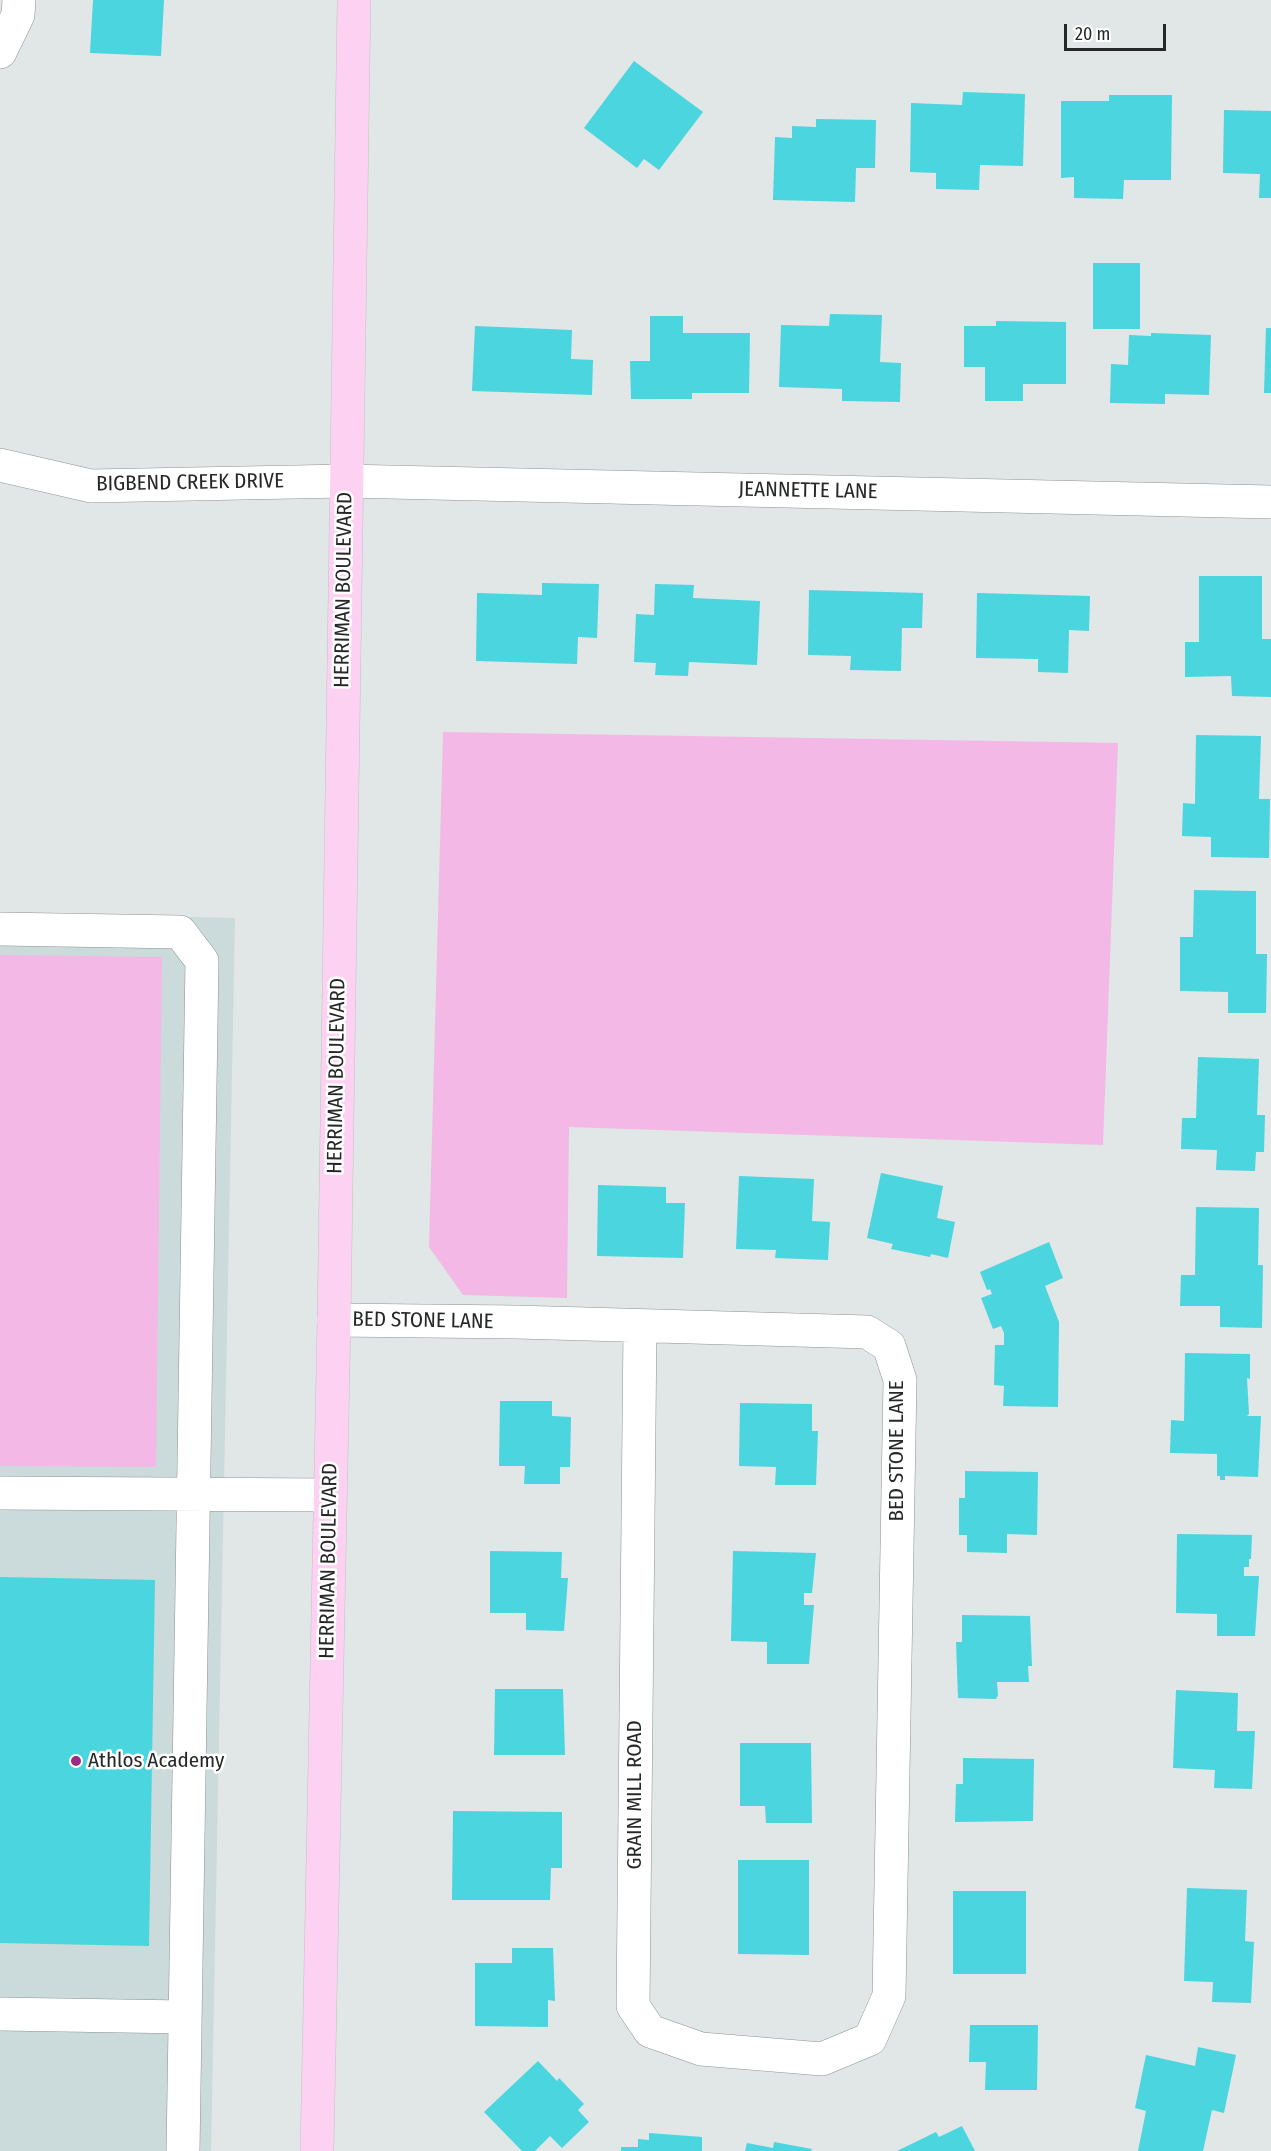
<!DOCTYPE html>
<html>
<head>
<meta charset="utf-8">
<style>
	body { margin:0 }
	#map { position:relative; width:1271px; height:2151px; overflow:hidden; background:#e1e6e6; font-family:"Fira Sans Condensed",sans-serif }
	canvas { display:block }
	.scale { position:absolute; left:1064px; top:24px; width:102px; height:27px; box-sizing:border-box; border:3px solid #262828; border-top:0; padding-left:8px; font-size:18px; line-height:21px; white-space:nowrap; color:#262828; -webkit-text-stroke:4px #fff; paint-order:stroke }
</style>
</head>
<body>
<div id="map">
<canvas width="1271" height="2151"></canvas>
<div class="scale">20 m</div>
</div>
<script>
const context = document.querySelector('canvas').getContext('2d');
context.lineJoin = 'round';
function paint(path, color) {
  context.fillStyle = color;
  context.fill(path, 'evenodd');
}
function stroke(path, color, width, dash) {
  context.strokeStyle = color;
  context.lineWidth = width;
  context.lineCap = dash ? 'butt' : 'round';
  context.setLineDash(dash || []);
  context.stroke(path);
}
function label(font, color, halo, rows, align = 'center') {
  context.font = font + ' "Fira Sans Condensed",sans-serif';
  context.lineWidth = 5;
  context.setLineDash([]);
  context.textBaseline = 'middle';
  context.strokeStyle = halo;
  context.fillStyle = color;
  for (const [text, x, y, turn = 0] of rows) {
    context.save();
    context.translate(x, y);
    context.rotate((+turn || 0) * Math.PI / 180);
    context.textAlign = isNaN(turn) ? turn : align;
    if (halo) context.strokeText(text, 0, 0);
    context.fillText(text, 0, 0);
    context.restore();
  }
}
paint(new Path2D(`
	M0,913L235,918L211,2151H0Z`), '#cbdadb');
paint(new Path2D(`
	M443,732L1118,743L1103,1145L569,1127L567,1298L463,1295L429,1247Z
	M0,955L162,957L156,1467L0,1466Z`), '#f3b8e5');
paint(new Path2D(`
	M93,0H164L161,56L90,53Z
	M634,61L703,112L659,170L644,159L637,168L584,128Z
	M963,92L1025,94L1023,166L980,165L979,190L936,189V173L910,172L911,103L962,105Z
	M1109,95H1172L1171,180H1124L1123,199L1074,198V177L1061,178V101H1109Z
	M1224,110L1271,111V198H1259L1260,174L1223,173Z
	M816,119L876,120L875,168H856L855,202L773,200L775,137L792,138V126L816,127Z
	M1093,263H1140V329H1093Z
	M830,314L882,315L880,362L901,363L900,402L842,401V389L779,387L781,325L829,326Z
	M650,316H683V333H750L749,393H692V399H631L630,361H650Z
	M996,321L1066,322V384H1023V401H985V367H964V326H996Z
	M475,326L572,330L571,359L593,360L592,395L472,391Z
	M1266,328H1271V393H1264Z
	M1151,333L1211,335L1209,395L1165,394V404L1110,403L1111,364L1128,365L1129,335L1151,336Z
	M1199,576H1262V639H1271V697L1232,696L1231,676L1185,677V642H1199Z
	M542,583L599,584L597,638L578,637L577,664L476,661L477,593L542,595Z
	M655,584L694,585L693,598L760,601L757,665L689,662L688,676L655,675L656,663L634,662L636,614L654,615Z
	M809,590L923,593L922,628H902L901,671L850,670L851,656L808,655Z
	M977,593L1090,596L1089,631L1069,630L1068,673L1038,672V659L976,658Z
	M1196,735L1261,736L1259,799H1270L1269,858L1211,857V837L1182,836L1183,803L1195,804Z
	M1194,890L1256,891V954H1267L1266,1013H1228V992L1180,991V937H1193Z
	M1198,1057L1259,1059L1257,1115H1265L1264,1152H1256L1255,1171L1216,1170L1217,1150L1181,1149L1182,1118H1196Z
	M881,1173L943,1186L937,1218L955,1222L948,1258L931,1254L930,1257L891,1249L893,1244L867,1238Z
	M739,1176L814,1179L812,1221L830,1222L828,1260L775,1258L776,1250L736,1249Z
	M598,1185L666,1187V1203H685L683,1258L597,1256Z
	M1196,1207L1259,1208L1258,1265H1263L1262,1328L1220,1327V1306H1180L1181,1275H1195Z
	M1049,1242L1063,1278L1045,1286L1059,1322L1058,1407L1003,1406L1004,1386L994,1385L995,1345H1004V1333L1001,1326L993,1329L981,1298L992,1294L990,1289L987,1290L980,1272Z
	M1185,1353L1250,1354V1379L1247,1378L1249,1414L1247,1416H1261L1258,1477L1225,1476V1480H1220V1476H1217V1454L1170,1453L1171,1420L1184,1421Z
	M500,1401H552V1416L571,1417L570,1467H560V1484H524L525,1466H499Z
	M740,1403L812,1404V1431H818L816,1485H775L776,1467L739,1466Z
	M965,1471L1038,1472L1037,1535L1007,1534V1553L967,1552V1535H959V1498H965Z
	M1177,1534L1252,1535L1251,1559H1249V1567H1244V1576H1259L1255,1636H1217V1614L1176,1613Z
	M490,1551L562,1552L561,1578H568L564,1631L526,1630V1613H490Z
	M733,1551L816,1553L812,1593H804V1605H814L809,1664H767V1642L731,1641Z
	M0,1577L155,1580L149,1946L0,1943Z
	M962,1615L1030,1616L1032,1666H1028L1029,1682H997L998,1695L996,1699L958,1698L956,1642H962Z
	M495,1689H563L565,1755H494Z
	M1176,1690L1238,1693L1237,1731H1255L1252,1789L1214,1788L1215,1770L1173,1768Z
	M740,1743H811L812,1823H766L765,1806H740Z
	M963,1758L1034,1759L1033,1821L955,1822L956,1784H963Z
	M453,1811L562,1812V1868H551L550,1900H452Z
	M738,1860H809V1955L738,1954Z
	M1187,1888L1247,1890L1245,1941L1254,1942L1251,2003L1212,2002L1213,1982L1184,1981Z
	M953,1891H1026V1974H953Z
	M512,1948H553L555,2001L548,2000V2027L475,2026V1963H512Z
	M970,2025H1038L1037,2090H985L986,2062H969Z
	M1198,2047L1236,2055L1224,2113L1212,2110L1203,2151H1138L1146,2111L1135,2108L1146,2055L1195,2066Z
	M538,2061L557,2081L559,2078L584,2104L578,2110L589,2122L562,2148L550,2136L535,2151H522L484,2112Z
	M962,2126L975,2151H897L936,2132L939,2137Z
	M649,2133L702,2137V2151H621V2147H638V2139L649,2140Z
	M774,2142L812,2149L811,2151H745L747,2143L773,2148Z`), '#4ad5df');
const minor = new Path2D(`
	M0,52L18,15L19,0
	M0,465L91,486L345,481L1271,502
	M0,929L180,932L202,961L183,2151
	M334,1320L516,1322L867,1332L889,1346L900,1380L889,1996L870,2039L822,2059L701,2049L650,2031L633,2006L640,1326
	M0,1493L330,1495
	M0,2014L184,2017`);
const major = new Path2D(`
	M317,2151L334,1320L354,0`);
stroke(minor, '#8d9292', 34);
stroke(major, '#c2c3c3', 34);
stroke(minor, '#fff', 33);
stroke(major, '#fcd1f2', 33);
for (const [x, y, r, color] of [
	[76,1761,6,"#9b2b89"]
]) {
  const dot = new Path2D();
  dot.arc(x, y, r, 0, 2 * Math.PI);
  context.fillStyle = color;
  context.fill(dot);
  stroke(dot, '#fff', 2);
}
label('21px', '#262828', '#fff', [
	["BIGBEND CREEK DRIVE",190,483,-1],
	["JEANNETTE LANE",808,491,1],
	["HERRIMAN BOULEVARD",344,590,-89],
	["HERRIMAN BOULEVARD",337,1076,-89],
	["BED STONE LANE",423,1321,1],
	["BED STONE LANE",897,1451,-90],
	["HERRIMAN BOULEVARD",329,1561,-89],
	["GRAIN MILL ROAD",635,1795,-90]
]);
label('21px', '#262828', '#fff', [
	["Athlos Academy",88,1761]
], 'left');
</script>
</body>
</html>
